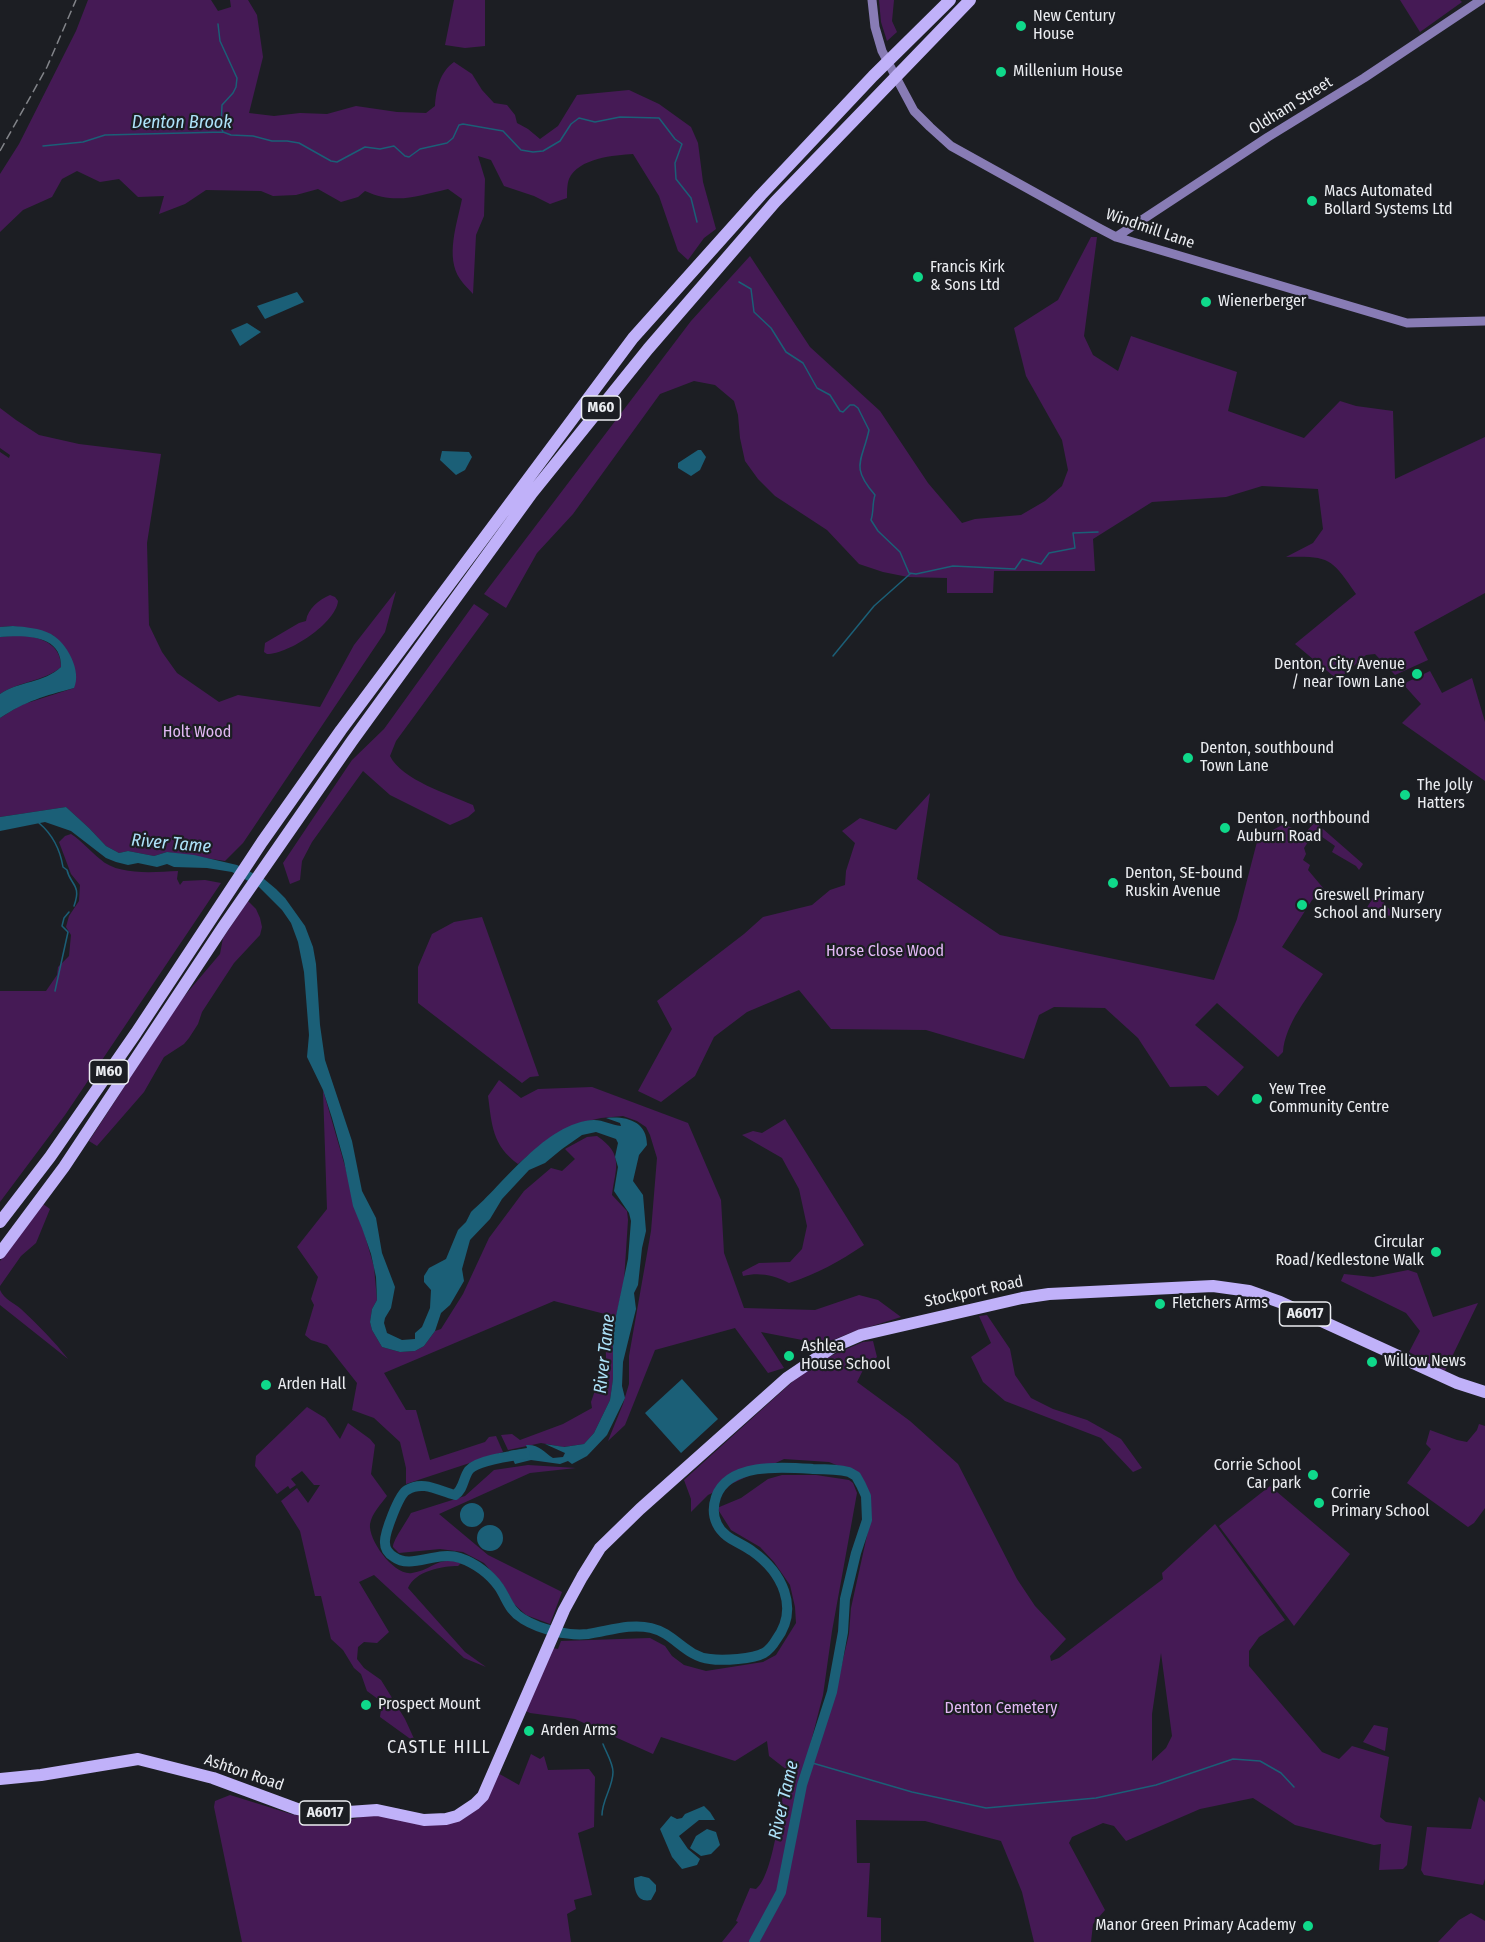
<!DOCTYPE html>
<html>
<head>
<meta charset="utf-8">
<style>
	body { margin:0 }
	canvas { display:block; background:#1c1e23 }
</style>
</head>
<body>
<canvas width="1485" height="1942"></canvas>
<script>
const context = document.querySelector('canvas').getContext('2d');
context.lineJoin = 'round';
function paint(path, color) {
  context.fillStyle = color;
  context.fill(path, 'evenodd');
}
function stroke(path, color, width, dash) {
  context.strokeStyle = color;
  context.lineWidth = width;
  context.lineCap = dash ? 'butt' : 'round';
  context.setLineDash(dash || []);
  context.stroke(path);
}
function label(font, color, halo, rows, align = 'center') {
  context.font = font + ' "Fira Sans Condensed",sans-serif';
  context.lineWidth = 4.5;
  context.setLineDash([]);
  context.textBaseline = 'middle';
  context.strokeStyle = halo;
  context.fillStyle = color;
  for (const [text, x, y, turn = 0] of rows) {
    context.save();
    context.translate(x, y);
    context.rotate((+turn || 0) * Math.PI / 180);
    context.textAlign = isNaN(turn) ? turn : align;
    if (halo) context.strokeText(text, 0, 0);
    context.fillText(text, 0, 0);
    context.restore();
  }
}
paint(new Path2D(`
	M88,0H211L218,11L231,7L230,0H248L257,15L263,57L249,113L274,116L300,113L327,114L356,106L397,112L426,113L435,106C436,89 440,72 454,62L472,74L482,90L494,103L507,105L515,115L517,123L528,129L540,139L558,126L577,95L629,90L659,104L691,127L698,143L703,182L716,229L704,238L688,260L678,251L659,196L633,154C615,155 578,158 569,179C567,184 567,192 567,198L550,204L534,196L504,186L491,160L478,156L485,179L484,216L476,235L473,294C469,289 464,285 460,279C445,257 457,224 462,199L448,189C417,196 396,205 365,191L358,197L341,202L318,189L296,195L273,196L261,191L206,190L185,204L159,214L164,196L138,197L119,179L100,182L77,171L62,179L52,197L23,210L0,232V174L19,144L76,31Z
	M454,0H485V46L465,48L445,45Z
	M879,0H894L892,21L897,32L887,41L881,22Z
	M1400,0H1460L1462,2L1420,32Z
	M1091,237H1097L1084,336L1093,355L1118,371L1131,336L1237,372L1228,411L1304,438L1340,401L1356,406L1393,411L1395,479L1485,437V593L1414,632L1428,660L1395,675L1375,654L1366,655L1338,680L1295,644L1356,594C1331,558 1330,556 1286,557L1313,543L1323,529L1318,489L1262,486L1226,497L1152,502L1093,539L1095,571H994L993,593H947V578L908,577L883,572L859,564L827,530L775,496L758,479L745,461L740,438L738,415L734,401L715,385L694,381L660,394L573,514L537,553L506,608L484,594L691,321L750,256L810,347L880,411L928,483L962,523L975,519L1021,515L1045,501L1062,486L1068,470L1062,440L1026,376L1014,328L1058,300Z
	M0,408L16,420L39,435L79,444L161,454L147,543L149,625L162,652L177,673L219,702L238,695L320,707L354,645L396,591L385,632L243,843L225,861L167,852L154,856L128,851L119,853L106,846L89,828L66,807L0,817V718L21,705L74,688L53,635L13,626L0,627V452L9,458L10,455L0,448Z
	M330,595L335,597L338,601C336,623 289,654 267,654L264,652L265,643L299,623L306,621C308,608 319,600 330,595Z
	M474,604L489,614L396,741L390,756C402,780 448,794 473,805L475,811L468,817L450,825L390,795L363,771L312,842L302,861L300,880L290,884L283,863L352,760L384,729Z
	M22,635C42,638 61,644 61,667C43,682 19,681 0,694V637Z
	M1430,671L1442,693L1472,678L1485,722V781L1402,723L1421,704L1403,684Z
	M930,793L917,879L1000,935L1214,980L1237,919L1258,838L1284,824L1304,834L1315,822L1363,864L1359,870L1356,866L1332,852L1335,846L1318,834L1313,841L1310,839L1304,848L1306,854L1303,860L1310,865L1308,870L1324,889L1312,900L1282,947L1323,974C1308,997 1285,1024 1283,1052L1278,1057L1217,1003L1195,1025L1244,1067L1218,1096L1206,1086L1170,1087L1138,1038L1105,1008L1054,1007L1039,1015L1024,1059L926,1030L831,1029L799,990L747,1012L714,1037L695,1076L661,1102L638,1091L672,1029L657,1001L744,934L763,917L812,905L830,890L845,885L846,871L855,843L842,831L860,818L896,830Z
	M71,834C82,841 90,851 100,859C118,876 154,872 178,871L177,879L180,885L183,881L205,880L221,883L65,1115L0,1202V991H46L57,975L58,967L69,956L71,935L66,927L69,916L79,901L80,885L71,874L59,842L65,836Z
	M1376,893L1394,915L1362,919L1361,917Z
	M248,901L256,909L260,918L262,927L260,935L234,963L202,1012L198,1024L189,1038L184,1044L164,1057L144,1092L97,1146L89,1141L181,1000L220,954L223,938Z
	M482,917L539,1076L530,1077L522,1083L418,1003V967L432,934L454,922Z
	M499,1080L521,1098L538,1089L592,1087L688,1123L721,1200L724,1253L744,1308L815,1310L859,1295L878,1300L901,1317L850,1333L823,1344L761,1332L784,1368L768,1373L735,1328L655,1350L625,1425L608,1441L623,1404L629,1384V1356L651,1231L657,1158L650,1135L646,1127L637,1121L623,1116L601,1118L579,1123L532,1152L518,1164C492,1145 492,1125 488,1096Z
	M323,1090L374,1267L377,1300L372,1309L370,1322L372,1330L382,1347L400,1352L415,1351L424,1346L435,1331L441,1329L463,1294L489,1238L524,1191L551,1168L562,1171L575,1159L565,1149L587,1137L597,1136C625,1155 615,1169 612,1195L627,1211L628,1220L624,1281L613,1330V1380L610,1400L594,1433L584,1444L563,1447L541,1443L508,1450L501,1435L512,1434L520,1440L563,1424L592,1408L591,1402L606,1359L605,1314L554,1301L384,1373L406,1410H416L430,1460L485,1442L489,1437L496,1436L503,1452L406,1484V1468L400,1442L374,1418L352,1410L357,1383L327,1345L311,1340L305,1335L314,1305L311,1299L318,1277L297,1247L327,1209Z
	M785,1119L864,1245C840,1261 817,1274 789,1283C774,1275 759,1272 743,1276L742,1272L759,1263L790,1262L802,1249L807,1226L799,1189L782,1158L742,1135L753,1131L762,1133Z
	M43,1204L50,1209L36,1243L21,1256L0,1286V1261Z
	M1408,1270L1417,1273L1433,1317L1478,1303L1445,1371L1409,1352L1420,1331L1406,1313L1341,1281L1344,1274L1373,1277Z
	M0,1290C4,1299 14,1303 21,1309C38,1325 54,1341 68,1359L0,1305Z
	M987,1315L1010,1349L1015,1375L1031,1398L1053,1409L1087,1420L1121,1439L1142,1468L1133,1472L1101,1438L1005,1401L983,1382L971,1357L991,1343L979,1316Z
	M873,1341L877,1357L863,1370L857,1382L910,1421L958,1464L1017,1579L1035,1606L1066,1639L1050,1656L1051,1661L1059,1658L1163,1579L1162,1573L1215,1524L1285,1620L1259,1637L1249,1651V1666L1322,1752L1339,1759L1352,1746L1389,1757L1380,1817L1386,1822L1412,1826L1407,1865L1403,1869L1379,1870L1381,1844L1374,1845L1295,1825L1253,1798L1200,1809L1126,1841L1114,1826L1103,1823L1072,1837L1069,1843L1105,1910L1093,1924L1091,1942H1034L1022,1892L1001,1841L925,1821L856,1820L857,1863H870L867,1917L881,1918V1942H722L738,1922L736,1921L750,1888L756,1889C774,1876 782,1795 787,1770L769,1756L767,1741L735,1761L661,1737L653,1754L575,1719L530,1713L524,1710L553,1648L558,1649L561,1641L650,1638L665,1646L672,1656L684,1665L706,1671L763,1662L776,1655L796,1623L795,1607L790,1585L774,1562L760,1547L731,1530L717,1508L741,1498L768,1479L782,1475H816L849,1480L853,1483L857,1493L832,1631L823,1695L804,1769L811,1770L837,1685L849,1634L851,1608L868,1531L871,1496L859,1474L829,1462L784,1459L708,1495L691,1512V1499L684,1480L812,1364L863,1342ZM1161,1653L1172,1736L1166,1748L1152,1761V1714Z
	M307,1407L325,1418L340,1439L348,1423L370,1439L375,1445L371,1474L387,1496C381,1504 372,1513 370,1524C368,1540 394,1576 412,1573C432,1570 439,1555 461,1563L458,1566C442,1566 415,1571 408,1588L465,1652L486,1667L464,1658L374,1575L359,1582L389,1632L377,1643L364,1642L358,1647L357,1659L364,1668L381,1680L405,1719L416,1743L380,1717L382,1702L367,1691L361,1674L354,1668L343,1650L331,1639L321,1596H315L300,1531L281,1501L297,1488L308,1503L320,1485H314L302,1471L291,1479L296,1485L290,1489L288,1486L277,1494L255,1466L256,1456Z
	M1479,1424L1485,1426V1508L1474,1523L1468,1527L1407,1483L1431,1449L1426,1444L1430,1430L1457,1440L1467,1442L1477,1430Z
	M528,1465L576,1468L530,1473L439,1514L488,1555L562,1592L550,1624L526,1615L514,1604L502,1583L484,1563L463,1552L440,1549L399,1553L393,1547C393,1540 407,1521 411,1513L465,1496L494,1470Z
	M1270,1486L1350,1554L1294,1626L1219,1526Z
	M1374,1725L1388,1728L1385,1751L1363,1742Z
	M531,1754L540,1759L544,1756L548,1770L589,1769L595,1777L594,1827L578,1833L592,1895L574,1900L576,1909L567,1914L571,1942H242L214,1807L215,1801L230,1795L291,1814L328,1822L349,1820L372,1814L459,1818L496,1772L519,1785Z
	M1479,1797L1485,1802V1879L1483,1885L1424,1875L1421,1870L1427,1827L1471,1829Z
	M1471,1913L1485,1921V1942H1438L1459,1920Z`), '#451a55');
paint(new Path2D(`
	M297,292L304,302L265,319L257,306Z
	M247,323L261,332L240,346L231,330Z
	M698,450H701L706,457L700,470L691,476L678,468V463Z
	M442,451L469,452L472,457L465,470L456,475L440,460Z
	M13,626C26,627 39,628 51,634C67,643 82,671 74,688C44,696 26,701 0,718V694C19,681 44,683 61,667C62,634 24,635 0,637V627Z
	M66,807L89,828L106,846L119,853L128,851L154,856L167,852L194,855L237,865L264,879L276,889L285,898L305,926L313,947L316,964L320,1025L325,1060L352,1141L362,1191L376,1218L382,1253L395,1287L391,1308L385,1318L384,1323L387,1333L402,1340L415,1339V1333L422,1327L430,1308L431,1290L424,1282V1276L429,1268L446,1259L458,1230L466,1222L471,1212C503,1185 546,1122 594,1120C603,1120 612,1125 621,1126L620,1123L606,1118C626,1116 647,1121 647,1145L639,1155L633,1181L643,1195L646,1231L642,1248L638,1285L634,1293L636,1309L623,1362L622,1386L625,1398L607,1435L587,1456L572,1464L568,1461L560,1464L531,1460L515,1464L509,1451L527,1448L526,1445C539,1444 544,1452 553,1458L563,1457L565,1453L545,1444L564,1447L584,1444L594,1433L610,1400L613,1379V1330L628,1259L631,1221L629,1213L614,1191L618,1167L615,1157L618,1143L616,1139L596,1132L582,1135L562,1149L545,1163L529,1170L502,1199L490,1219L470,1240L462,1269L464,1281L450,1305L441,1313L435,1331L424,1346L415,1351L400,1352L382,1347L372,1330L370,1322L372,1309L377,1300L376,1277L371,1254L362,1228L353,1206L344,1161L332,1118L323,1090L307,1057L309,1035L304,972L298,942L291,923L282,910L259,887L232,872L207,868L174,867L167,864L157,867L138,863L128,865L116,862L106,858L71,831L45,822L0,831V817Z
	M682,1379L718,1419L681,1453L645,1413Z
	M460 1515a12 12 0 1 1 24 0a12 12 0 1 1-24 0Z
	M477 1538a13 13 0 1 1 26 0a13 13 0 1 1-26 0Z
	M704,1806L710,1812L715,1820H699L679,1836L688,1849L700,1859L697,1865L682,1869L672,1857L660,1829L671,1816L677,1819L682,1818L685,1814Z
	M707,1829L716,1832L720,1845L711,1854L701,1856L690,1848L696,1836Z
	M641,1876L649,1878L656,1885V1891L651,1900C637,1903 634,1890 634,1878Z`), '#1b5f77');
stroke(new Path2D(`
	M218,24L220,41L237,78L236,87L233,93L222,105L221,127L223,132
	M43,146L83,142L105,135L223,132L231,135L253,136L272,141H287L299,143L331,161L337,162L365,147L380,149L394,146L405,156L409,157L420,149L447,143L453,138L459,125L463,124L503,131L521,150L533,152L543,151L560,141L571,124L579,118L595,122L620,117L659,118L675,139L682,144L675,163L676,179L691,198L697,222
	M739,282L751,289L754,312L771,328L786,352L803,363L817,388L830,395L840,411L843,412L850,405H854L858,408L869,430C862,462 850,466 875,495C872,504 874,511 871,520L878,531L900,552L909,573L916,574L953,566L1015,569L1022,559L1041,564L1049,553L1075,548L1073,533L1098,532
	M833,656L874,606L910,574
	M39,823C52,834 60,849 63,867L67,870C70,885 82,884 74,906
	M55,991L68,932L62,926L64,918L69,912
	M809,1762L912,1792L986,1808L1096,1798L1156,1785L1233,1759L1260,1761L1281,1773L1294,1787
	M602,1815C602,1800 613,1787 613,1772C613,1763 606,1752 603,1744`), '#1b5f77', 1.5);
stroke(new Path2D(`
	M525,1454C511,1456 477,1460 469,1470C463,1478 464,1489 455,1495C439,1491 423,1480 407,1490C399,1494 384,1534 385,1543C385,1549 389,1554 394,1557C411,1570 437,1550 460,1558C475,1563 490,1574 499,1587C507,1599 509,1611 523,1619C541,1630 568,1636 588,1634C609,1631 630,1623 651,1628C674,1633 686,1657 710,1659C723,1661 753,1659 764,1653C769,1650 773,1645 776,1640C800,1608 782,1572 752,1551C740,1542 724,1539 717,1524C713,1516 713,1506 716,1497C728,1462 784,1467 813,1469C825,1469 837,1469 849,1472L856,1476L861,1485L866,1496L867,1520L856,1553L845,1599L843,1632L832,1692L802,1785L781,1892L754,1942`), '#1b5f77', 10);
stroke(new Path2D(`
	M872,0L875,27L882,51L914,111L930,127L951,146L1097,227L1116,237L1407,323L1485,321
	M1116,237L1268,137L1364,78L1481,0`), '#887cb5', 9);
stroke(new Path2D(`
	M0,1222L50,1157L136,1033L262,842L341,730L633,338L761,195L873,76L950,0
	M0,1253L64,1167L223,927L352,741L532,493L648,349L775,202L970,0
	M0,1779L41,1775L138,1759L213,1778L297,1809L320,1814L377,1810L424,1820L446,1819L457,1816L475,1804L483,1796L564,1610L582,1577L600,1548L640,1509L787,1378L833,1347L861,1335L1022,1298L1049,1294L1213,1286L1249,1291L1280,1302L1457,1383L1485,1392`), '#c0b1f9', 12);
stroke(new Path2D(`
	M0,151L47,67L76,0`), '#828489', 1.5, [9, 4.5]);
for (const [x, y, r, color] of [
	[1021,26,6,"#0fd98a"],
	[1001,72,6,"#0fd98a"],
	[1312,201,6,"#0fd98a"],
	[918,277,6,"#0fd98a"],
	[1206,302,6,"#0fd98a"],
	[1417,674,6,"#0fd98a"],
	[1188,758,6,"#0fd98a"],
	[1405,795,6,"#0fd98a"],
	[1225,828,6,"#0fd98a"],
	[1113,883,6,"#0fd98a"],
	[1302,905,6,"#0fd98a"],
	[1257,1099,6,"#0fd98a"],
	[1436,1252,6,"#0fd98a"],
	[1160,1304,6,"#0fd98a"],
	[789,1356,6,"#0fd98a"],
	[1372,1362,6,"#0fd98a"],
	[266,1385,6,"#0fd98a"],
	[1313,1475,6,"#0fd98a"],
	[1319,1503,6,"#0fd98a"],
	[366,1705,6,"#0fd98a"],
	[529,1731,6,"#0fd98a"],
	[1308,1926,6,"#0fd98a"]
]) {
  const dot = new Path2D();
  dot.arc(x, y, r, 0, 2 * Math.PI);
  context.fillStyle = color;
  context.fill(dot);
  stroke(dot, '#1c1e23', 2);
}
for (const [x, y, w] of [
	[601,408,39],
	[109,1072,39],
	[1305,1314,51],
	[325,1813,51]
]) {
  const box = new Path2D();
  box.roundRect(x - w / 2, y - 12, w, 24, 4.5);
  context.fillStyle = '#1c1e23';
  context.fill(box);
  stroke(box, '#ebedf1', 1.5);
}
label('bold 15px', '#ebedf1', null, [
	["M60",601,408],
	["M60",109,1072],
	["A6017",1305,1314],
	["A6017",325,1813]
]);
label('16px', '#ebedf1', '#1c1e23', [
	["New Century",1033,17],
	["House",1033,35],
	["Millenium House",1013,72],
	["Macs Automated",1324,192],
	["Bollard Systems Ltd",1324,210],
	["Francis Kirk",930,268],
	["& Sons Ltd",930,286],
	["Wienerberger",1218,302],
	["Denton, City Avenue",1405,665,"right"],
	["/ near Town Lane",1405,683,"right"],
	["Denton, southbound",1200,749],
	["Town Lane",1200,767],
	["The Jolly",1417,786],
	["Hatters",1417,804],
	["Denton, northbound",1237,819],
	["Auburn Road",1237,837],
	["Denton, SE-bound",1125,874],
	["Ruskin Avenue",1125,892],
	["Greswell Primary",1314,896],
	["School and Nursery",1314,914],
	["Yew Tree",1269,1090],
	["Community Centre",1269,1108],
	["Circular",1424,1243,"right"],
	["Road/Kedlestone Walk",1424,1261,"right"],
	["Fletchers Arms",1172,1304],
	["Ashlea",801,1347],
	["House School",801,1365],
	["Willow News",1384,1362],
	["Arden Hall",278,1385],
	["Corrie School",1301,1466,"right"],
	["Car park",1301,1484,"right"],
	["Corrie",1331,1494],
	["Primary School",1331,1512],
	["Prospect Mount",378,1705],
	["Arden Arms",541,1731],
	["Manor Green Primary Academy",1296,1926,"right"]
], 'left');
label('16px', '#ebedf1', '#1c1e23', [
	["Oldham Street",1291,106,-32],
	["Windmill Lane",1150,229,19],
	["Stockport Road",974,1292,-12],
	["Ashton Road",244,1773,19]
]);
label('16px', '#e3b9f5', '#1c1e23', [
	["Holt Wood",197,733],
	["Horse Close Wood",885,952],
	["Denton Cemetery",1001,1709]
]);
label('italic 18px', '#ade2f9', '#1c1e23', [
	["Denton Brook",182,123],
	["River Tame",171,844,5],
	["River Tame",605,1354,-84],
	["River Tame",784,1800,-77]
]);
context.letterSpacing = '1.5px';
label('18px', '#ebedf1', '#1c1e23', [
	["CASTLE HILL",439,1748]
]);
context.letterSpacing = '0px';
</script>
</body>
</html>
